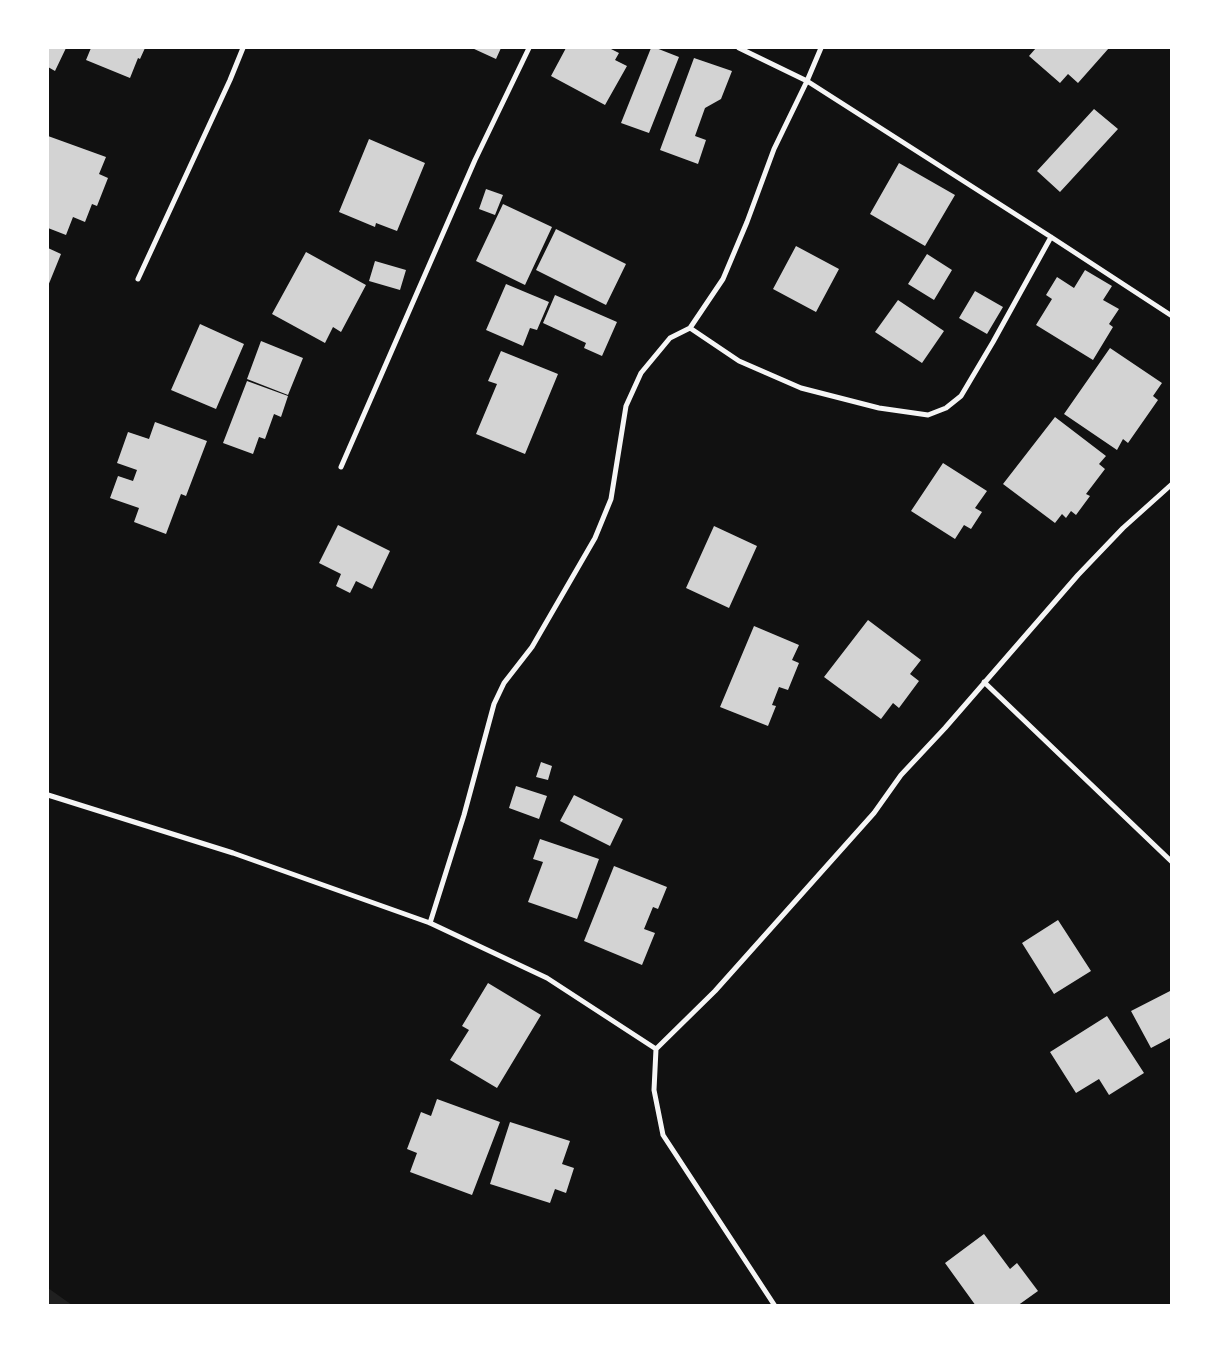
<!DOCTYPE html>
<html>
<head>
<meta charset="utf-8">
<style>
	body { margin:0 }
	#map { position:relative; width:1219px; height:1353px; overflow:hidden; background:#111; font-family:Overpass,sans-serif }
	canvas { display:block }
	.frame { position:absolute; inset:0; border:49px solid #fff; pointer-events:none }
</style>
</head>
<body>
<div id="map">
<canvas width="1219" height="1353"></canvas>
<div class="frame"></div>
</div>
<script>
const context = document.querySelector('canvas').getContext('2d');
context.lineJoin = 'round';
function paint(path, color) {
  context.fillStyle = color;
  context.fill(path, 'evenodd');
}
function stroke(path, color, width, dash) {
  context.strokeStyle = color;
  context.lineWidth = width;
  context.lineCap = dash ? 'butt' : 'round';
  context.setLineDash(dash || []);
  context.stroke(path);
}
paint(new Path2D(`
	M48,1288L72,1305H48Z`), '#202020');
paint(new Path2D(`
	M48,48H66L55,71L48,67Z
	M91,48H145L140,59L138,58L130,78L86,60Z
	M472,48H501L496,59Z
	M566,48H609L619,53L615,60L627,66L605,105L551,76Z
	M651,48H656L679,57L649,133L621,123Z
	M1036,48H1109L1078,83L1068,74L1060,83L1029,56Z
	M694,58L732,71L721,99L705,108L695,136L706,140L698,164L660,150Z
	M1094,109L1118,129L1060,192L1037,171Z
	M48,136L106,157L99,174L108,178L97,206L92,204L85,222L73,217L66,235L48,228Z
	M369,139L425,163L397,231L376,223L375,227L339,212Z
	M899,163L955,195L925,246L870,214Z
	M486,189L503,195L495,215L479,209Z
	M503,204L552,227L525,285L476,261Z
	M556,229L626,264L606,305L536,270Z
	M796,246L839,269L816,312L773,289Z
	M48,248L61,254L48,286Z
	M306,252L366,285L341,332L333,327L325,343L272,314Z
	M927,254L952,270L934,300L908,284Z
	M375,261L406,270L400,290L369,281Z
	M1085,270L1112,286L1103,300L1119,309L1109,324L1113,327L1093,360L1036,325L1052,299L1046,295L1057,277L1074,288Z
	M506,284L549,302L537,330L530,328L523,346L486,330Z
	M975,291L1003,307L987,334L959,318Z
	M555,295L617,322L602,356L584,348L586,343L543,323Z
	M898,300L944,331L922,363L875,332Z
	M200,324L244,344L216,409L171,390Z
	M261,341L303,358L288,395L247,379Z
	M1110,348L1162,383L1153,396L1158,400L1128,443L1123,439L1117,450L1064,414Z
	M501,351L558,374L525,454L476,434L497,384L488,381Z
	M247,381L288,396L281,417L274,414L265,439L259,437L253,454L223,443Z
	M1055,417L1106,456L1099,464L1105,469L1086,494L1090,496L1076,515L1071,511L1066,518L1062,514L1055,523L1003,484Z
	M155,422L207,441L186,496L181,494L166,534L134,522L139,508L110,498L118,476L133,481L137,470L117,463L128,432L149,439Z
	M943,463L987,491L975,508L982,512L971,529L964,525L955,539L911,511Z
	M338,525L390,551L372,589L356,581L350,593L336,586L341,574L319,563Z
	M714,526L757,546L729,608L686,588Z
	M868,620L921,660L910,674L919,681L899,708L893,703L881,719L824,677Z
	M754,626L799,645L792,660L799,663L788,690L779,687L772,705L776,706L768,726L720,707Z
	M541,762L552,766L548,780L536,777Z
	M516,786L547,796L539,819L509,808Z
	M574,795L623,819L610,846L560,821Z
	M540,839L599,859L577,919L528,902L543,862L533,859Z
	M614,866L667,887L658,909L653,907L644,929L655,933L642,965L584,941Z
	M1058,920L1091,971L1054,994L1022,943Z
	M488,983L541,1015L497,1088L450,1060L469,1030L462,1026Z
	M1172,990V1037L1151,1048L1131,1011Z
	M1107,1016L1144,1073L1109,1095L1099,1079L1076,1093L1050,1052Z
	M437,1099L500,1122L472,1195L410,1172L417,1153L407,1149L421,1112L431,1116Z
	M510,1122L570,1141L562,1164L574,1168L566,1193L555,1189L550,1203L490,1184Z
	M984,1234L1010,1269L1017,1263L1038,1291L1017,1306H976L945,1263Z`), '#d3d3d3');
stroke(new Path2D(`
	M739,48L807,81L1051,237L1172,316
	M138,279L230,80L243,48
	M690,328L739,361L801,388L879,408L928,415L946,408L961,396L993,342L1051,237
	M341,467L475,160L529,48
	M984,682L1172,862
	M48,795L233,853L430,923L547,978L656,1049L715,991L874,813L901,775L945,728L1078,575L1123,528L1172,484
	M430,923L464,815L494,704L504,683L532,647L595,538L611,499L626,406L641,373L670,338L690,328L723,279L747,222L774,149L807,81L821,48
	M656,1049L654,1090L663,1135L775,1306`), '#f5f5f5', 5);
</script>
</body>
</html>
